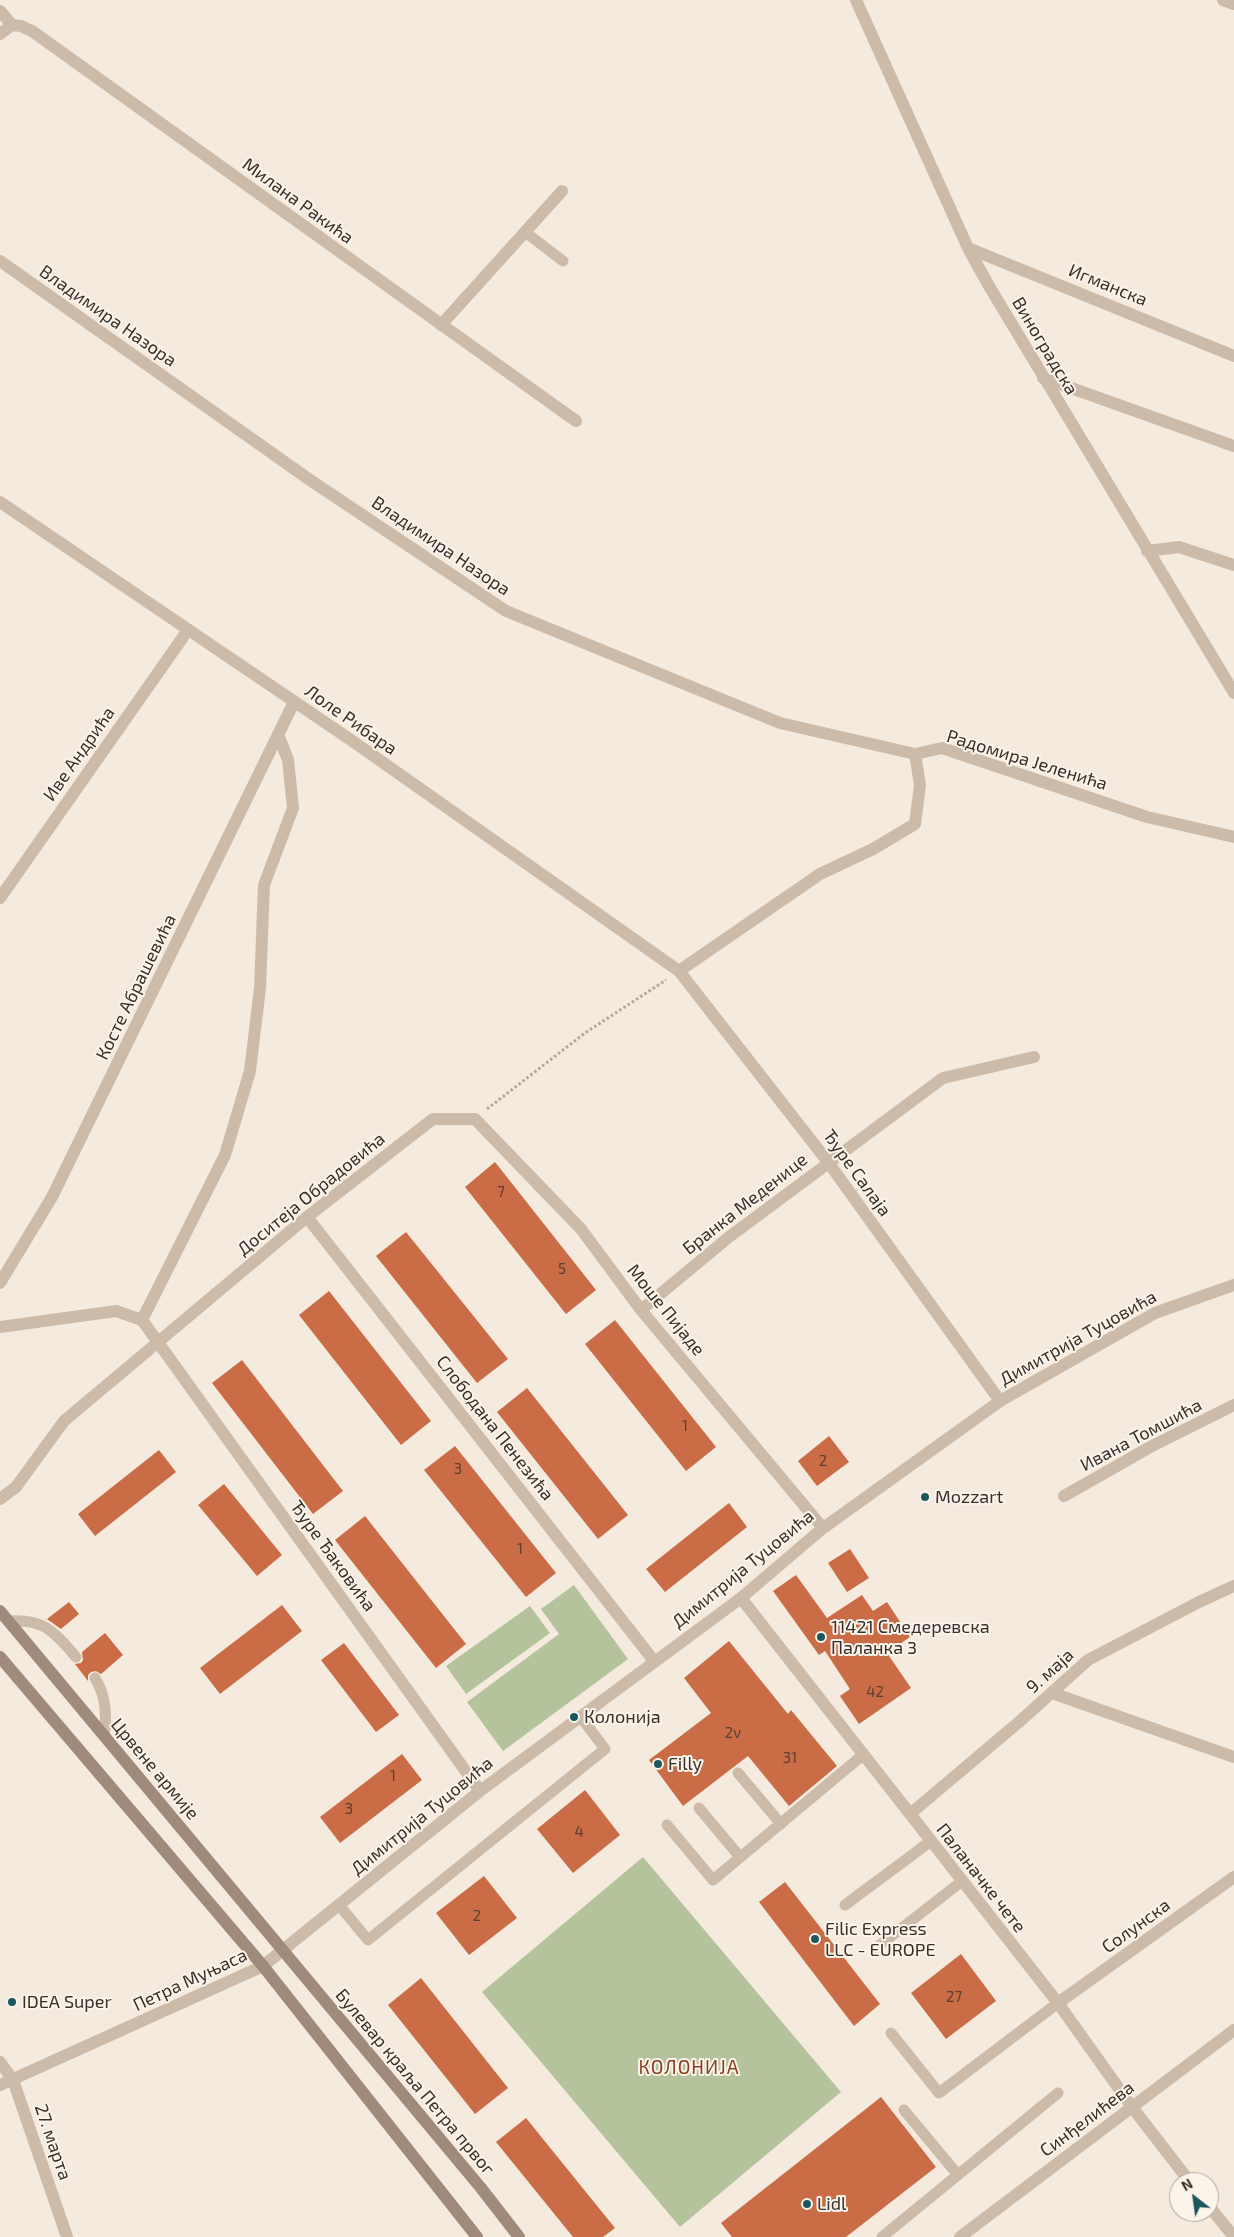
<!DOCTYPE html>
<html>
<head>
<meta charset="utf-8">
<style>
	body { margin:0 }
	#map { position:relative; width:1234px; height:2237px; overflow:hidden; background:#f4eade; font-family:"Exo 2",sans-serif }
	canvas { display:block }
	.north { position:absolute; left:1169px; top:2172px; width:50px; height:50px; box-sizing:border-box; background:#fbf4eb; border:1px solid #ada59d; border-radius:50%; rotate:330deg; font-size:14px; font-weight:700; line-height:20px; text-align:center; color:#392f29 }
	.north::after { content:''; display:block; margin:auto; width:18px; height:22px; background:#1d565d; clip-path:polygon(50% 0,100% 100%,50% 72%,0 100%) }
</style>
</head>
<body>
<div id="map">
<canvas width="1234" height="2237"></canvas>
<div class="north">N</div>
</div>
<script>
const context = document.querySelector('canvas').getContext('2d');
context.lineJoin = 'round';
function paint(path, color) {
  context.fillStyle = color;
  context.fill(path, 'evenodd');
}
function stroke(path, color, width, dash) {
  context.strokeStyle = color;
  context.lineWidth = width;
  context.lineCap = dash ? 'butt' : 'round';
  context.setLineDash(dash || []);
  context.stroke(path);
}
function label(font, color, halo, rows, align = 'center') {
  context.font = font + ' "Exo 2",sans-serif';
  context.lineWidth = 4;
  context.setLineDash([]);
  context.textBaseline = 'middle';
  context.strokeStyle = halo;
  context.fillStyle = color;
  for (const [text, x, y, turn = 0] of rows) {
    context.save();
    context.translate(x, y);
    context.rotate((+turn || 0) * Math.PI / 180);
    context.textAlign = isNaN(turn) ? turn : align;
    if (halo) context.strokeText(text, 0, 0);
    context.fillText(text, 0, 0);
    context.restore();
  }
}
paint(new Path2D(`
	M574,1585L628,1659L503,1751L467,1702L559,1634L541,1609Z
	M530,1606L550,1633L466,1694L446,1666Z
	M643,1857L841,2092L680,2227L482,1992Z`), '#b5c39d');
paint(new Path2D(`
	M495,1162L596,1290L566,1314L465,1187Z
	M406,1232L508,1359L477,1383L376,1256Z
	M329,1291L431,1421L401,1445L299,1315Z
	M615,1320L716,1447L686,1471L585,1344Z
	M242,1360L343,1491L313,1514L212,1383Z
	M527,1388L628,1515L598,1539L497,1412Z
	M829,1436L849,1462L817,1486L798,1461Z
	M455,1446L556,1573L526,1597L424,1470Z
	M159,1450L176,1472L95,1536L78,1514Z
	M224,1484L282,1555L257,1576L198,1505Z
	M729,1503L747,1527L665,1592L646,1569Z
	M365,1516L466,1644L436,1668L335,1540Z
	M850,1549L869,1578L847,1592L828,1563Z
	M796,1575L827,1618L862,1595L873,1611L887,1602L910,1637L887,1653L911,1688L859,1724L840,1696L850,1689L825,1651L819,1655L773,1591Z
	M69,1602L79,1614L61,1629L47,1619Z
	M282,1605L302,1631L220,1694L200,1668Z
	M105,1633L123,1655L101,1674L96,1671L91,1672L88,1675V1681L75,1664L81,1663L83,1660L82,1652Z
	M729,1641L788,1714L791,1710L837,1766L789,1806L748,1756L683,1806L649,1760L711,1713L684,1678Z
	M344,1643L399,1715L376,1732L321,1660Z
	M402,1754L422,1780L340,1843L320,1817Z
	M585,1790L620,1835L573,1873L537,1829Z
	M484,1876L517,1918L469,1955L436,1913Z
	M785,1882L880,2004L854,2026L759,1902Z
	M961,1954L996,2001L946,2039L911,1993Z
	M421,1978L508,2088L475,2114L388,2005Z
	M881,2097L936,2167L846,2237H732L721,2223Z
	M526,2118L615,2228L603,2237H573L496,2142Z`), '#ca6c46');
stroke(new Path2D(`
	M487,1109L585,1033L666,980`), '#b8a593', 3, [2.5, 2.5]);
stroke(new Path2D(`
	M525,232L563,261
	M9,1621C44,1618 55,1633 76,1657
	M95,1678C106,1695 107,1716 104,1735
	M738,1773L781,1824
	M699,1808L740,1857
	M667,1825L713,1880L864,1754
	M339,1905L368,1940L605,1749L580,1716
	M845,1905L931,1841
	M876,1948L961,1882
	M891,2033L939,2093L1058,2003
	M904,2110L958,2175
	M882,2237L1058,2093`), '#ccbba9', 11);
stroke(new Path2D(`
	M856,0L968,248L989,286L1234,693
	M1223,0L1234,4
	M0,11L12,25L21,26L32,31L576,421
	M0,34L12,25
	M968,248L1234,356
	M0,261L310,480L506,611L780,723L915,754
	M441,325L562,191
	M1043,378L1234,446
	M0,502L351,740L679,971L828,1162L1000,1401
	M1147,551L1179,547L1234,565
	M0,898L188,630
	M679,971L820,874L873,849L915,824L920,785L915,754L942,748L1147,817L1234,837
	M307,1217L654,1661
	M0,1283L52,1197L294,702
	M641,1310L729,1237L943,1078L1034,1057
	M142,1320L225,1155L250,1071L260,988L264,885L293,808L288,760L278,734
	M0,1327L116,1311L142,1320L480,1791
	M1064,1496L1152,1446L1234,1405
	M0,1499L16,1487L64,1421L307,1217L433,1119H475L581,1229L641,1310L823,1528
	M741,1598L1058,2003L1132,2107L1190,2182
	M1052,1693L1234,1757
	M910,1814L1019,1722L1088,1660L1199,1602L1234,1586
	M1058,2003L1234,1877
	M0,2062L13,2080L67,2237
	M0,2085L263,1966L480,1791L741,1598L823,1528L1000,1401L1155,1313L1234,1285
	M1209,2206L1234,2237
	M960,2237L1234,2030`), '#ccbba9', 12);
stroke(new Path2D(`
	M0,1611L481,2188L519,2237
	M0,1657L263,1966L477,2237`), '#a08a7b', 12);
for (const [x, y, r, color] of [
	[925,1497,5,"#1d565d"],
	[821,1637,5,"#1d565d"],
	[574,1717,5,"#1d565d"],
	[658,1764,5,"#1d565d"],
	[815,1939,5,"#1d565d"],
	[12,2002,5,"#1d565d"],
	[807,2204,5,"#1d565d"]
]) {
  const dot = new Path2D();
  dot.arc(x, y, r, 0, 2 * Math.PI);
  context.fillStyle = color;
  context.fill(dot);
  stroke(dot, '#fbf4eb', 2);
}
label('15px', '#5d3e30', null, [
	["7",501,1192],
	["5",562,1269],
	["1",685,1426],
	["2",823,1461],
	["3",458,1469],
	["1",520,1549],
	["42",875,1692],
	["2v",733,1733],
	["31",790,1758],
	["1",393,1776],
	["3",349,1809],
	["4",579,1832],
	["2",477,1916],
	["27",954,1997]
]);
label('18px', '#392f29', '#fbf4eb', [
	["Милана Ракића",298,201,36],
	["Игманска",1108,285,22],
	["Владимира Назора",108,316,35],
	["Виноградска",1045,346,59],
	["Владимира Назора",441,546,34],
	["Лоле Рибара",351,720,35],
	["Иве Андрића",79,754,-55],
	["Радомира Јеленића",1027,760,17],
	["Косте Абрашевића",136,987,-64],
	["Ђуре Салаја",857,1173,54],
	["Доситеја Обрадовића",311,1194,-39],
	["Бранка Меденице",745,1204,-38],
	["Моше Пијаде",666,1310,51],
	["Димитрија Туцовића",1078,1338,-29],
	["Слободана Пенезића",495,1428,52],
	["Ивана Томшића",1141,1435,-28],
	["Ђуре Ђаковића",333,1556,54],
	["Димитрија Туцовића",743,1569,-39],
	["9. маја",1050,1671,-42],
	["Црвене армије",155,1769,50],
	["Димитрија Туцовића",422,1816,-39],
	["Паланачке чете",981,1878,52],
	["Солунска",1136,1926,-36],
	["Петра Муњаса",190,1980,-25],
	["Булевар краља Петра првог",415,2082,50],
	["Синђелићева",1087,2119,-37],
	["27. марта",53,2142,71]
]);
label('18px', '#392f29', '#fbf4eb', [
	["Mozzart",935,1497],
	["11421 Смедеревска",831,1627],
	["Паланка 3",831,1648],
	["Колонија",584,1717],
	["Filly",668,1764],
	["Filic Express",825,1929],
	["LLC - EUROPE",825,1950],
	["IDEA Super",22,2002],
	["Lidl",817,2204]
], 'left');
context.letterSpacing = '1px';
label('19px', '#8b3e1f', '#fbf4eb', [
	["КОЛОНИЈА",689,2068]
]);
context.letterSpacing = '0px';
</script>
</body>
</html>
